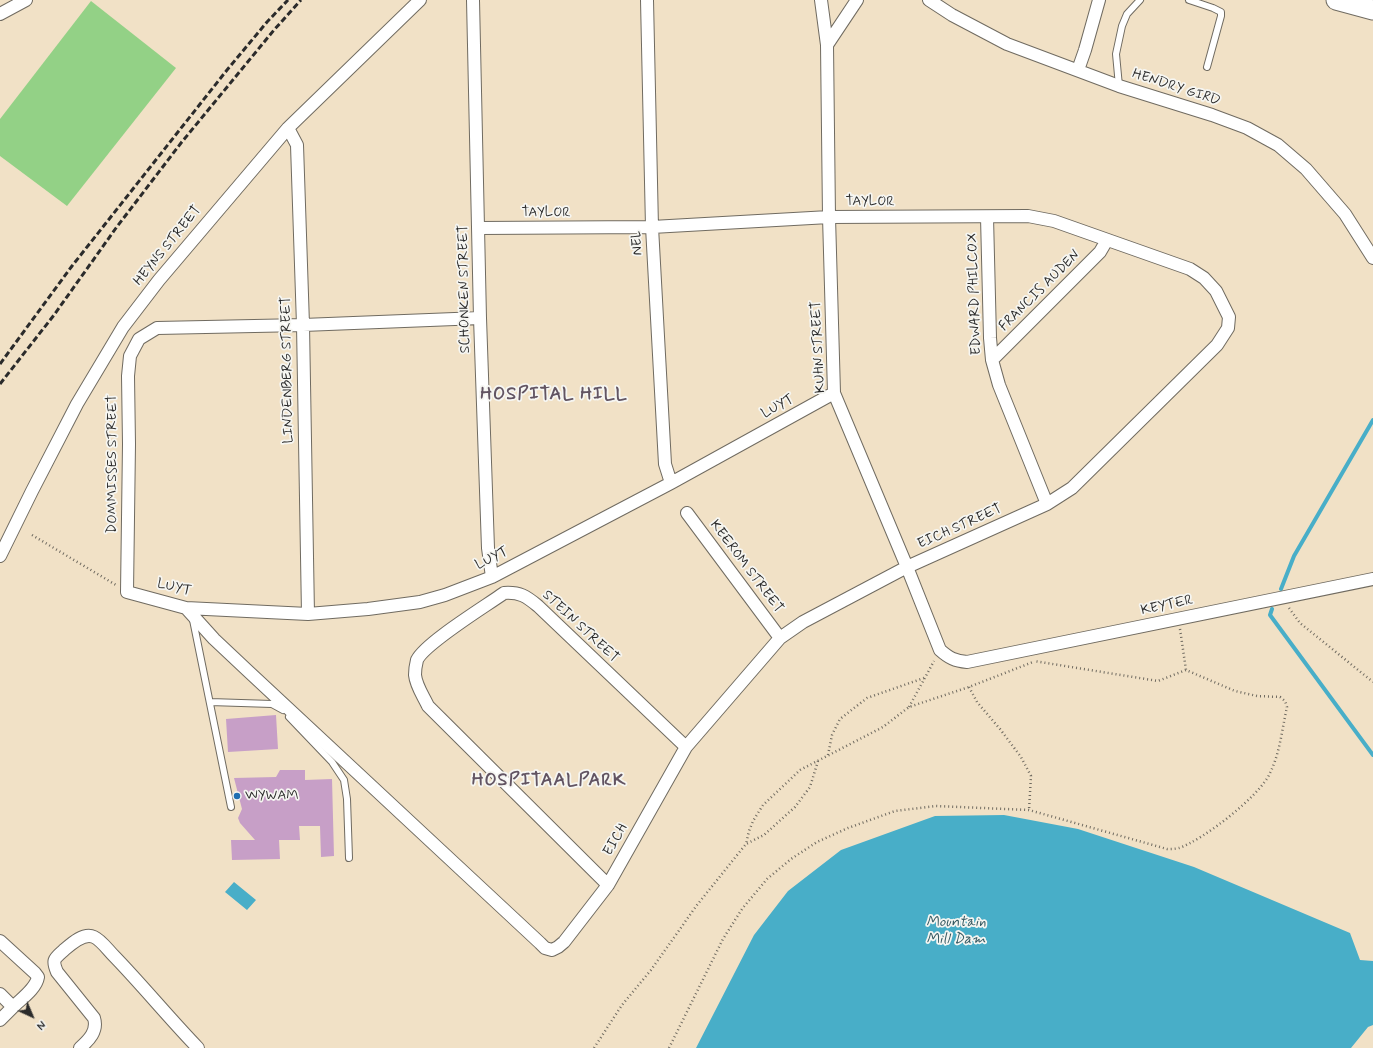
<!DOCTYPE html>
<html>
<head>
<meta charset="utf-8">
<style>
	body { margin:0 }
	#map { position:relative; width:1373px; height:1048px; overflow:hidden; background:#f1e1c6; font-family:Mynerve,sans-serif }
	canvas { display:block }
	.north { position:absolute; left:12px; top:996px; width:40px; height:40px; -webkit-text-stroke:3px #f6f6f2; paint-order:stroke; rotate:136deg; font-size:11px; font-weight:700; line-height:16px; text-align:center; color:#2b2b2b }
	.north::after { content:''; display:block; margin:auto; width:14px; height:18px; background:#2b2b2b; clip-path:polygon(50% 0,100% 100%,50% 72%,0 100%) }
</style>
</head>
<body>
<div id="map">
<canvas width="1373" height="1048"></canvas>
<div class="north">N</div>
</div>
<script>
const context = document.querySelector('canvas').getContext('2d');
context.lineJoin = 'round';
function paint(path, color) {
  context.fillStyle = color;
  context.fill(path, 'evenodd');
}
function stroke(path, color, width, dash) {
  context.strokeStyle = color;
  context.lineWidth = width;
  context.lineCap = dash ? 'butt' : 'round';
  context.setLineDash(dash || []);
  context.stroke(path);
}
function label(font, color, halo, rows, align = 'center') {
  context.font = font + ' Mynerve,sans-serif';
  context.lineWidth = 3.5;
  context.setLineDash([]);
  context.textBaseline = 'middle';
  context.strokeStyle = halo;
  context.fillStyle = color;
  for (const [text, x, y, turn = 0] of rows) {
    context.save();
    context.translate(x, y);
    context.rotate((+turn || 0) * Math.PI / 180);
    context.textAlign = isNaN(turn) ? turn : align;
    if (halo) context.strokeText(text, 0, 0);
    context.fillText(text, 0, 0);
    context.restore();
  }
}
paint(new Path2D(`
	M91,1L176,68L67,206L0,156V119Z`), '#93d186');
paint(new Path2D(`
	M1004,815L1078,829L1194,867L1350,933L1360,960L1373,961V1025L1368,1027L1351,1048H696L754,935L788,891L841,850L935,816Z
	M234,882L256,900L247,910L225,892Z`), '#48aec8');
stroke(new Path2D(`
	M1281,589L1294,556L1373,420
	M1272,609L1270,615L1373,755`), '#48aec8', 4);
paint(new Path2D(`
	M276,715L278,749L228,752L226,719Z
	M280,770H305V780L332,779L334,856L321,857L320,826H299L300,840H279L280,859L232,860L231,840H255L240,823L238,818L242,809L234,778L276,777Z`), '#c79fc7');
const lane = new Path2D(`
	M1189,0L1213,8L1221,12V16L1207,67
	M1119,86L1116,54L1122,26L1127,14L1140,0
	M193,620L231,807
	M210,702L272,704L283,710
	M289,717L332,762L344,780L347,799L349,858`);
const street = new Path2D(`
	M473,0L480,318L488,548L492,577
	M647,0L652,227L665,464L671,483
	M821,0L827,45
	M857,0L827,45L829,217L834,393L907,567L940,650C949,658 955,661 967,662L1373,579
	M929,0L952,15L1007,44L1119,86L1212,115L1247,128L1278,145L1306,169L1345,214L1373,258
	M0,14L26,0
	M1078,70L1085,50L1099,0
	M288,128L297,145L303,325L308,614
	M987,217L990,338L992,360L999,385L1047,504
	M480,318L303,325L157,328L139,339L130,356L128,376L129,444L127,592L186,608L308,614L368,609L420,602L445,595L492,577L671,483L834,393
	M992,360L1100,252L1107,240
	M687,513L780,638
	M0,556L32,491L77,404L123,327L159,280L288,128L420,0
	M186,608L214,639L248,671L540,943L545,948L552,950L558,947L564,942L608,885L686,747L780,638L803,622L907,567L1047,504L1072,488L1217,345L1228,328L1229,317L1216,291L1204,278L1190,269L1054,221L1028,216L829,217L652,227L479,228
	M608,885L428,706C424,697 416,686 415,675C415,671 416,664 417,660C425,643 486,606 504,593C520,592 526,596 538,606L686,747
	M0,941L35,973L38,977C36,989 21,999 13,1007
	M0,994L13,1007L0,1020
	M80,1048C89,1040 98,1031 94,1018L57,972C52,960 54,959 63,951C70,945 83,932 94,937C101,940 108,950 114,956C143,986 169,1018 198,1048`);
const primary = new Path2D(`
	M1336,0L1373,10`);
stroke(lane, '#706b61', 8);
stroke(street, '#706b61', 14);
stroke(primary, '#706b61', 21);
stroke(new Path2D(`
	M32,535L116,585
	M1289,608L1300,623L1373,682
	M1180,629L1186,670
	M969,687L977,702L1000,729L1021,757L1031,776L1029,810
	M909,707L934,661
	M828,755L832,735L840,719L867,698L924,678
	M818,761L810,787L795,807L764,835L746,844L749,831L753,821L763,805L800,770L883,727L909,707L969,687L1033,662
	M594,1048L622,1005L651,970L697,905L746,844
	M669,1048L723,939L742,909L767,879L791,859L817,842L848,828L895,811L936,806L1029,810L1167,849C1171,849 1175,849 1179,848C1203,840 1260,796 1270,773C1280,753 1282,729 1287,707L1285,701L1280,697L1257,696L1235,691L1186,670L1158,681L1034,661`), '#706b61', 2.5, [1, 3]);
stroke(lane, '#fff', 6);
stroke(street, '#fff', 12);
stroke(primary, '#fff', 19);
stroke(new Path2D(`
	M0,364L72,266L227,70L267,22L288,0
	M0,384L54,315L116,228L181,143L274,30L301,0`), '#2b2b2b', 3, [6, 3]);
for (const [x, y, r, color] of [
	[237,796,4,"#1f6fb2"]
]) {
  const dot = new Path2D();
  dot.arc(x, y, r, 0, 2 * Math.PI);
  context.fillStyle = color;
  context.fill(dot);
  stroke(dot, '#f6f6f2', 1.5);
}
label('14px', '#2b2b2b', '#f6f6f2', [
	["HENDRY GIRD",1176,88,18],
	["TAYLOR",870,202],
	["TAYLOR",546,213],
	["NEL",638,243,-93],
	["HEYNS STREET",168,246,-51],
	["SCHONKEN STREET",465,289,-91],
	["FRANCIS AUDEN",1040,291,-45],
	["EDWARD PHILCOX",975,294,-92],
	["KUHN STREET",819,347,-93],
	["LINDENBERG STREET",288,370,-91],
	["LUYT",778,407,-29],
	["DOMMISSES STREET",113,464,-90],
	["EICH STREET",960,527,-24],
	["LUYT",492,559,-26],
	["KEEROM STREET",746,567,53],
	["LUYT",174,588,14],
	["KEYTER",1167,606,-12],
	["STEIN STREET",580,627,43],
	["EICH",616,840,-60]
]);
label('14px', '#2b2b2b', '#f6f6f2', [
	["WYWAM",245,796]
], 'left');
label('italic 15px', '#355962', '#f6f6f2', [
	["Mountain",956,923],
	["Mill Dam",956,940]
]);
context.letterSpacing = '1px';
label('bold 18px', '#625462', '#f6f6f2', [
	["HOSPITAL HILL",554,395],
	["HOSPITAALPARK",549,781]
]);
context.letterSpacing = '0px';
</script>
</body>
</html>
